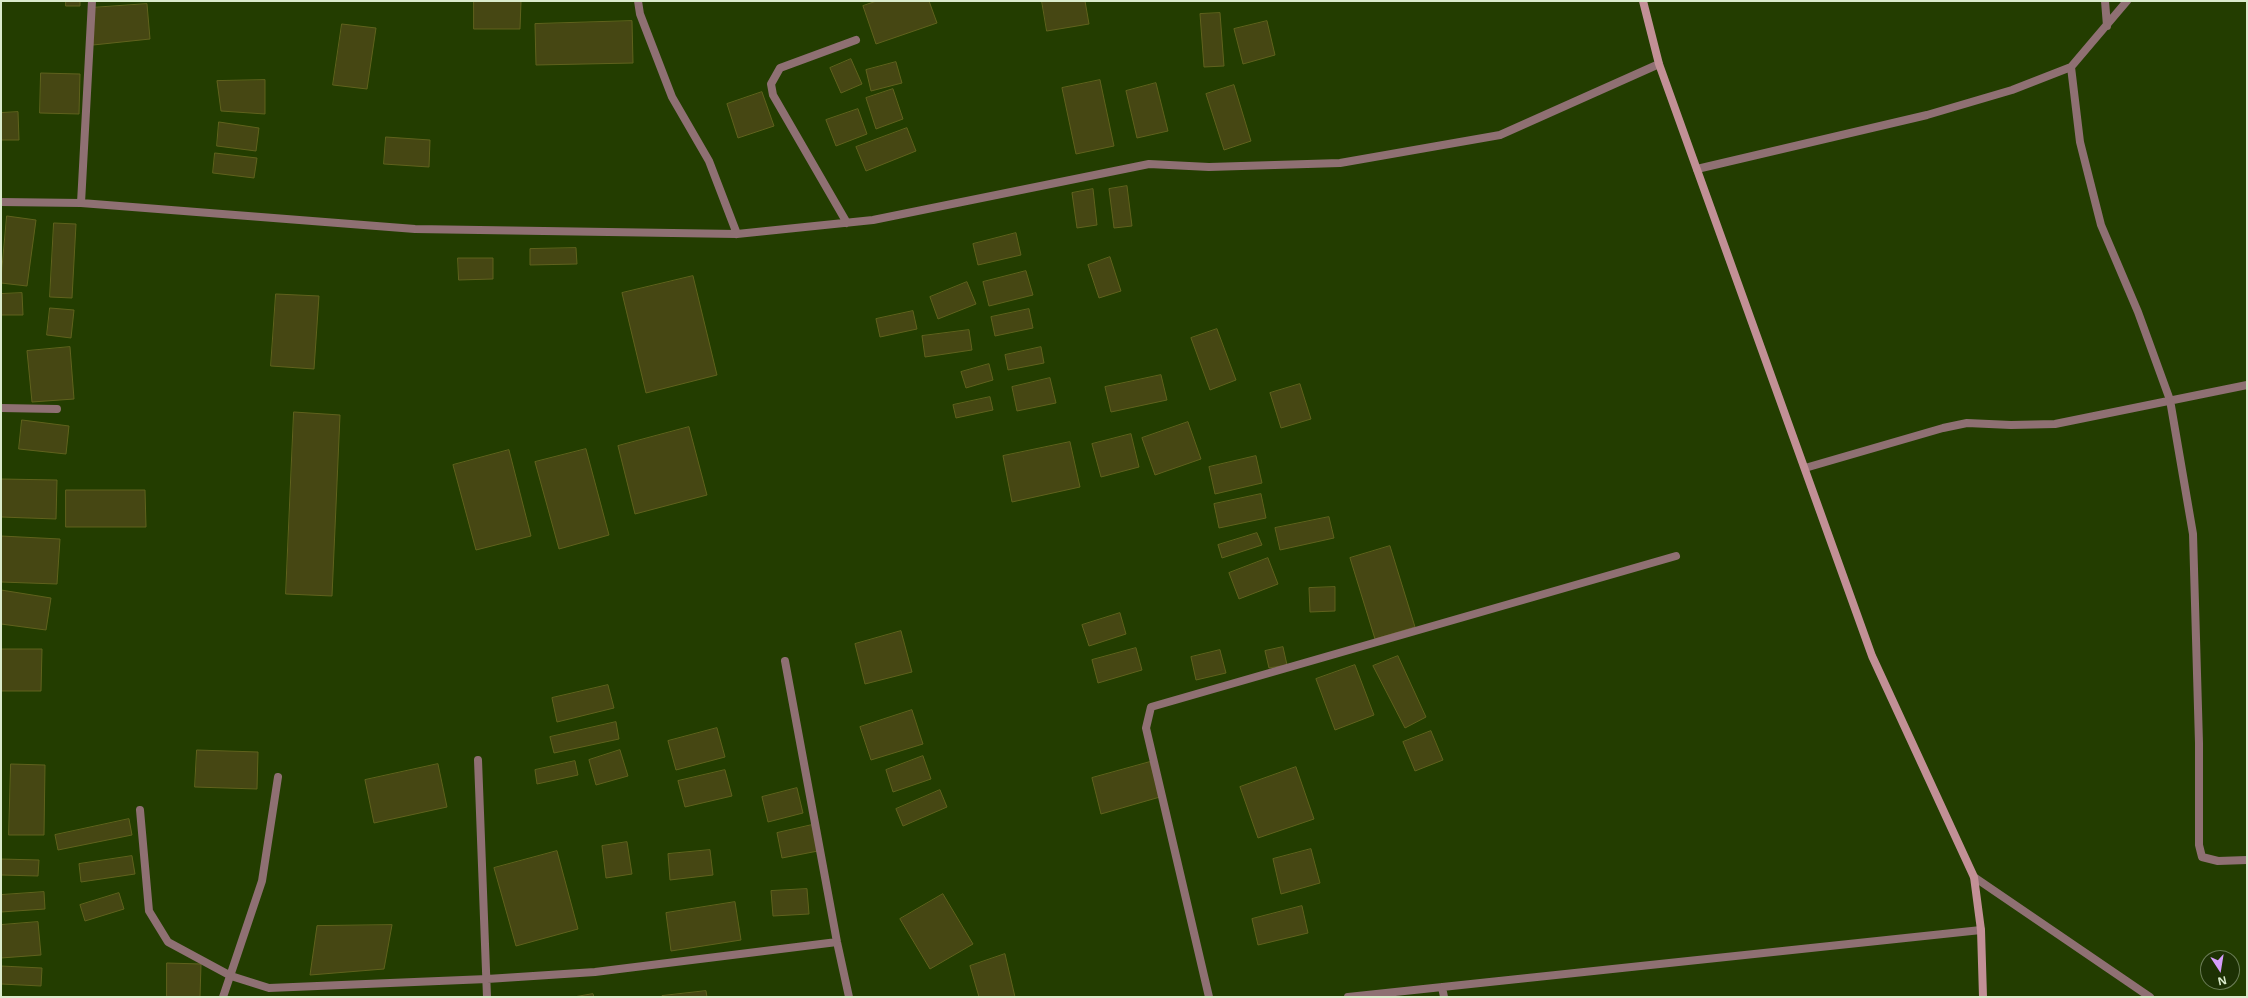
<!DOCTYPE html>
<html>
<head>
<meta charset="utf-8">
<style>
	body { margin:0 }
	#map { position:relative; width:2248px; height:998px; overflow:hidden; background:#233d00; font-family:"Open Sans",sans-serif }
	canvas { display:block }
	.frame { position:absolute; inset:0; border:2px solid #daebcc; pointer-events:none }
	.north { position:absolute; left:2200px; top:950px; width:40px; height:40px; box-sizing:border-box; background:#1d3104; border:1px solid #697b54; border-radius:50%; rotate:168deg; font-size:11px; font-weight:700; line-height:16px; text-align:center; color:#daebcc }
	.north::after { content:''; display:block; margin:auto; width:14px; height:18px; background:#d59cfb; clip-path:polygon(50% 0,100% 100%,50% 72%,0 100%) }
</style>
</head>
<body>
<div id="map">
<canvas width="2248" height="998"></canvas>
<div class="frame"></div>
<div class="north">N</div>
</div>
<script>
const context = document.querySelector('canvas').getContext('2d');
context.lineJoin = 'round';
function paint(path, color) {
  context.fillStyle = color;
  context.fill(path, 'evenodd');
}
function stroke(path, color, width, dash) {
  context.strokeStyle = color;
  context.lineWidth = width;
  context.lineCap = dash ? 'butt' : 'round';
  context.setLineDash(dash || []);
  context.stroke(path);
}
const building = new Path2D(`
	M66,1H80V6H66Z
	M474,1H521L520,29H474Z
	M877,1H929L937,23L876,44L863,6Z
	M1042,1H1085L1089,24L1047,31Z
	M147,4L150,39L93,45L90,8Z
	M1220,13L1224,66L1204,67L1200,14Z
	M632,21L633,63L536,65L535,24Z
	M1267,21L1275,55L1243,64L1234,29Z
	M342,24L376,28L367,89L333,85Z
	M851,59L862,84L841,93L830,68Z
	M896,62L902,83L871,91L866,70Z
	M41,73L80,74L79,114L40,113Z
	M265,80V114L221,111L217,81Z
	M1100,80L1114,146L1076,154L1062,88Z
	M1156,83L1168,131L1137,138L1126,91Z
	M1234,85L1251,141L1224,150L1206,94Z
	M893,89L903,119L876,129L866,98Z
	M762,92L774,126L738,138L727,104Z
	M858,109L867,134L836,146L826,120Z
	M18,112L19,140H1V113Z
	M219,122L259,128L256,151L217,146Z
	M907,128L916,151L866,171L856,147Z
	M386,137L430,140L429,167L384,164Z
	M215,153L257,158L254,178L213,173Z
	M1127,186L1132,226L1114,228L1109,189Z
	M1093,189L1097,225L1077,228L1072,193Z
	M7,216L36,220L27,286L1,283Z
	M54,223L76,224L72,298L50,297Z
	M1016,233L1021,255L978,265L973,244Z
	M576,248L577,264L530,265V249Z
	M1110,257L1121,291L1099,298L1088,265Z
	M458,258H493V279L459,280Z
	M1026,271L1033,295L989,306L983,282Z
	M693,276L717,375L646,393L622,293Z
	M967,282L976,304L938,319L930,297Z
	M22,293L23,315H1V294Z
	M276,294L319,296L314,369L271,366Z
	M50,308L74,310L71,338L47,335Z
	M1029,309L1033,328L995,336L991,317Z
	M913,311L917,329L880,337L876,319Z
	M1217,329L1236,380L1210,390L1191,338Z
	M969,330L972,350L925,357L922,336Z
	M70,347L74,399L32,402L27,351Z
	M1041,347L1044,363L1008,370L1005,355Z
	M989,364L993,380L966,388L961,372Z
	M1161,375L1167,400L1111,412L1105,387Z
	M1050,378L1056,403L1017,411L1012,387Z
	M1300,384L1311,419L1281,428L1270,393Z
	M990,397L993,410L956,418L953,405Z
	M294,412L340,415L332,596L286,594Z
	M22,420L69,426L66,454L19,449Z
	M1188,422L1201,459L1155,475L1142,438Z
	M689,427L707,495L635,514L618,446Z
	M1131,434L1139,467L1101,477L1092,444Z
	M1070,442L1080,487L1012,502L1003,456Z
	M586,449L609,535L559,549L535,462Z
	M509,450L531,536L476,550L453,465Z
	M1256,456L1262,483L1215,494L1209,467Z
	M1,479L57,480L56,519L1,517Z
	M66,490H145L146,527H66Z
	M1261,494L1266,518L1219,528L1214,504Z
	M1329,517L1334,538L1280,550L1275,528Z
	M1257,533L1262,545L1222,558L1218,545Z
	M1,536L60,539L57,584L1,582Z
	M1390,546L1415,627L1375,639L1350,558Z
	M1268,558L1278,584L1239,599L1229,573Z
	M1335,587V611L1310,612L1309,588Z
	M1,590L51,598L46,630L1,624Z
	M1120,613L1126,634L1089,646L1082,625Z
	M901,631L912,672L865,684L855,644Z
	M1283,647L1287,665L1269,668L1265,651Z
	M1136,648L1142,670L1098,683L1092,660Z
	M1,649H42L41,691H1Z
	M1220,650L1226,673L1196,680L1191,657Z
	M1398,656L1426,717L1405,728L1373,666Z
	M1355,665L1374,715L1335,730L1316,679Z
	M608,685L614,708L557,722L552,698Z
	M912,710L923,744L871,760L860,727Z
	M616,722L619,739L554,753L550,737Z
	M717,728L725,757L676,770L668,741Z
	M1431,731L1443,760L1415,771L1403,742Z
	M197,750L258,752L257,789L195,787Z
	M620,750L628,776L596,785L589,760Z
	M923,756L931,779L893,792L886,770Z
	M575,761L578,775L537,784L535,770Z
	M1150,762L1160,797L1101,814L1092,778Z
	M11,764L45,765L44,835H9Z
	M438,764L447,807L374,823L365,780Z
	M1296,767L1314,819L1258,838L1240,787Z
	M725,770L732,796L685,807L678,781Z
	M797,788L803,813L768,822L762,797Z
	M940,790L947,807L903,826L896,809Z
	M129,819L132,835L58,850L55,835Z
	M812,825L818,851L782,858L777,833Z
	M627,842L632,874L606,878L602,846Z
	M1311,849L1320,883L1281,894L1273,859Z
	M710,850L713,875L670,880L668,854Z
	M557,851L578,929L516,946L494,868Z
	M132,856L135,874L81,882L79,864Z
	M1,859L39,860L38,876L1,875Z
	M807,889L809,914L773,916L771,891Z
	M44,892L45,909L1,912V895Z
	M119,893L124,909L85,921L80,905Z
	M943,894L973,944L930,969L900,919Z
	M735,902L741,940L671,951L666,913Z
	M1302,906L1308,933L1258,945L1252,919Z
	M38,922L41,955L1,958V925Z
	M392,925L384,969L310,975L317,926Z
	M1005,954L1015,997H979L970,966Z
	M167,963L201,964L200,997H167Z
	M1,966L42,968L41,986L1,984Z
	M706,991L707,997H662V996Z
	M593,994L594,997H574Z`);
paint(building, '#464713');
stroke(building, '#60621d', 1);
stroke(new Path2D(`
	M638,1L640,14L672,97L709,161L737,234
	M2105,1L2107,26
	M2071,67L2080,142L2101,225L2138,312L2170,400L2193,534L2199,743V845L2202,857L2218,861L2247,860
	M1697,169L1927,115L2012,90L2071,67L2127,1
	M1,202L81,203L415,229L737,234L873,220L1149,164L1209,167L1340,163L1500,135L1659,64
	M81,203L92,1
	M847,223L773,95L771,84L780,68L856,40
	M1,408L57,409
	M1805,468L1943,428L1967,423L2011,425L2055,424L2247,385
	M785,661L837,942L849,997
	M478,760L487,997
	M140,810L149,911L168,942L231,976L269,988L487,979L595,972L837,942
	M1974,877L2150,997
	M1442,987L1444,997
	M223,997L262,881L278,777
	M1209,997L1146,728L1151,707L1676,556
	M1348,997L1981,930`), '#8f7073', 8);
stroke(new Path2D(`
	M1643,1L1659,64L1872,656L1974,877L1981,930L1983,997`), '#c29096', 8);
</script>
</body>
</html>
